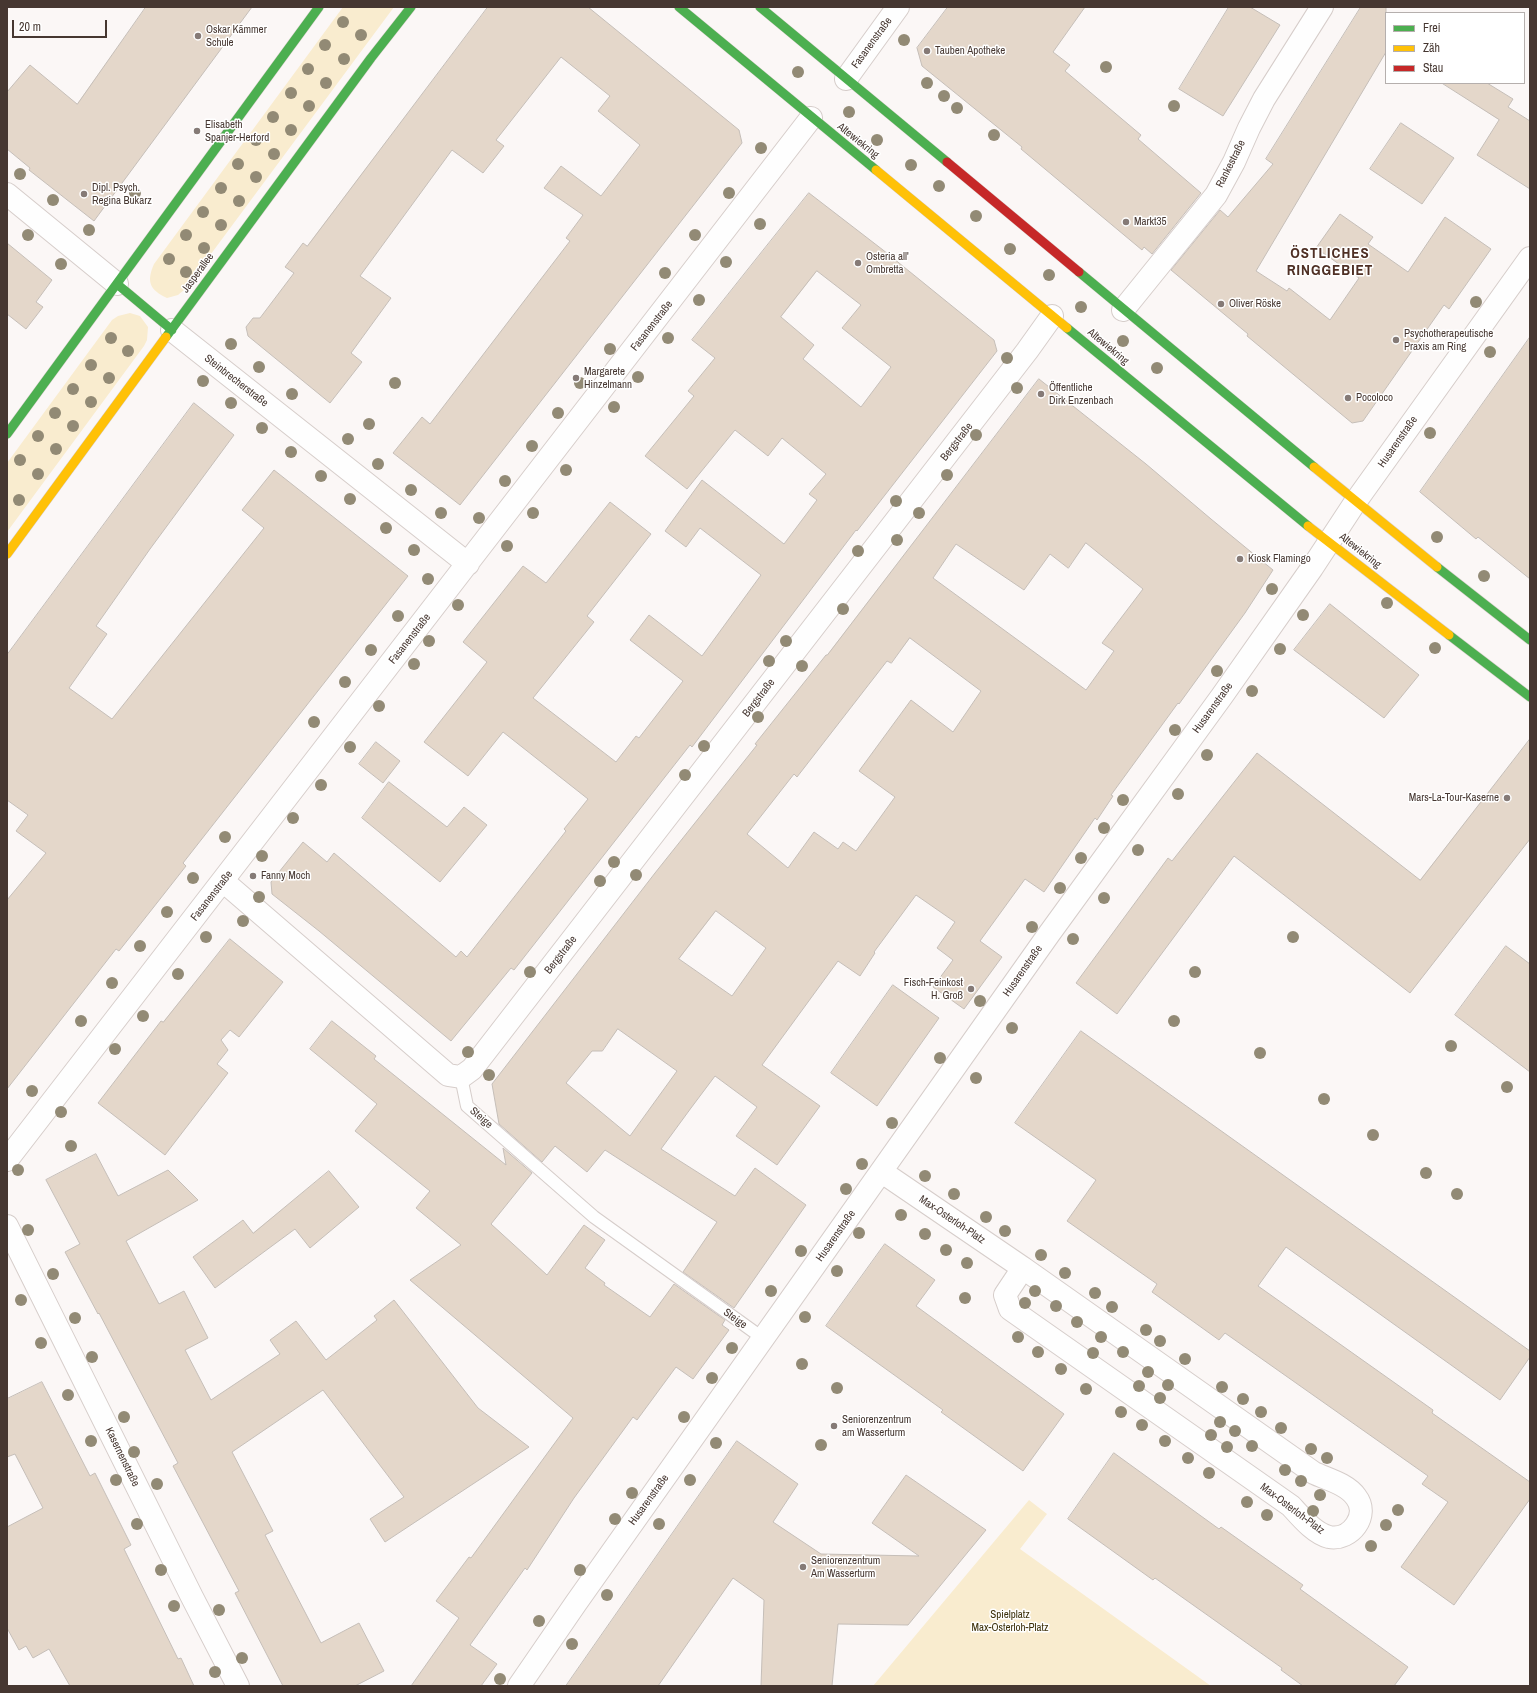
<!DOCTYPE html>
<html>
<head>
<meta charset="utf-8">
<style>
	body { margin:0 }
	#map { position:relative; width:1537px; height:1693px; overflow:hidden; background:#fbf7f6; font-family:"Archivo Narrow",sans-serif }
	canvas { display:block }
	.frame { position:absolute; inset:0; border:8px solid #463731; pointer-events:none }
	.legend { position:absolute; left:1385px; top:12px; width:140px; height:72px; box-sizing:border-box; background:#fff; border:1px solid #b5afad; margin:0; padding:5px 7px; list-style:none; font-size:12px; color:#463731 }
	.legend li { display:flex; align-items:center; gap:8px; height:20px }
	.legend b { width:20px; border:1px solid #b5afad }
	.scale { position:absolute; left:12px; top:20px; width:95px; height:18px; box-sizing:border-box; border:2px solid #463731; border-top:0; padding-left:5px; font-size:12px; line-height:14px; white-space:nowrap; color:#463731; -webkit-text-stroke:3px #fff; paint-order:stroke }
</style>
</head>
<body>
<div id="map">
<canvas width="1537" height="1693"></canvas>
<div class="frame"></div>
<ul class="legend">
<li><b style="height:5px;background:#4caf50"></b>Frei</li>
<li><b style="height:5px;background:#ffc107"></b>Zäh</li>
<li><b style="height:5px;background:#c62828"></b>Stau</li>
</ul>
<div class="scale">20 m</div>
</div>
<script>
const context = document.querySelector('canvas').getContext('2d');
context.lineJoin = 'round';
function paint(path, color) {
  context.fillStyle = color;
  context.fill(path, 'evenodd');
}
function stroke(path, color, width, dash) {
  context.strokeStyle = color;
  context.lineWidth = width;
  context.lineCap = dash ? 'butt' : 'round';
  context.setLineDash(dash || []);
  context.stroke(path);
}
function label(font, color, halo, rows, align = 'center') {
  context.font = font + ' "Archivo Narrow",sans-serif';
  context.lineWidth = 3;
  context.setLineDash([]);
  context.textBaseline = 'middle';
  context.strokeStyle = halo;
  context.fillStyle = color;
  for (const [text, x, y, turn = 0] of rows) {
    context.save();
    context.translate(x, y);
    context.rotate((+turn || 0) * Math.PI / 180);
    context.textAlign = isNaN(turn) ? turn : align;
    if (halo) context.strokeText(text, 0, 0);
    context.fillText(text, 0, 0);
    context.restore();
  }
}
paint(new Path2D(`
	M343,7H394L185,289L178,295L167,298C150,290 146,282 154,264Z
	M130,313L140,316L148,327L147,340L144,346L7,532V463L112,320L118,316Z
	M1029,1500L1047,1514L1020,1549L1211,1686H873Z`), '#f9eccf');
const building = new Path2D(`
	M146,7H252L94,221L29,170L30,168L7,149V92L30,65L77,104Z
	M488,7H588L739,130L742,143L460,505L393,453L422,417L430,424L570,241L566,238L583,215L544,188L561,166L601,196L640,145L598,111L610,96L561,57L496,140L504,146L483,173L452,150L360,276L391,298L351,353L362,362L330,403L248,336L246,327L253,318H260L294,273L285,267L303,243L307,246Z
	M948,7H1085L1053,52L1070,65L1065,71L1141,135L1138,139L1201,193L1152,254L1144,247L1142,250L1021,149L1022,147L922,66L917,48Z
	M1229,7H1250L1280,25L1223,116L1179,89Z
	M1361,7H1386V52L1256,271L1287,291L1289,288L1330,320L1359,278L1316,248L1340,214L1373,237L1368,244L1408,272L1445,217L1491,249L1449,309L1444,305L1363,421L1352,423L1247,336L1248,334L1171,270L1220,210L1228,217L1273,164L1266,159Z
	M1442,83H1487L1513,99L1508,107L1530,121V189L1477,155L1499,120Z
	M1401,123L1454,158L1422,204L1370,169Z
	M809,193L883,250L994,340L997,351L857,531L856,530L692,747L690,745L514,970L511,968L451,1041L319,931L272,894L271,882L303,842L327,862L334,853L456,957L461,951L467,957L566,831L564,829L588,799L503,732L468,776L424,742L487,662L463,642L523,566L546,583L610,502L651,534L587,616L594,622L533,698L616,762L636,736L639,738L683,681L630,640L649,615L702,656L761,575L700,528L686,547L665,531L702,480L784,544L817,500L809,494L826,474L782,438L768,456L735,430L687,489L645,456L694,396L688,391L715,358L692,340ZM817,271L861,305L842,328L891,367L861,407L803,359L814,345L781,317Z
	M7,243L52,280L36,302L43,307L26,329L7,314Z
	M1530,337V579L1478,537L1476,539L1420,492Z
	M1039,379L1146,464L1211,519L1273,570L1245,613L1179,704L1178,703L1111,795L1113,796L1097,820L1095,818L1044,892L1025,879L980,941L1002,957L964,1009L933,987L953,960L937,948L955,922L916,895L874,952L875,953L860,976L838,961L762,1065L820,1106L777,1165L736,1136L757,1107L715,1076L691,1108L661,1149L735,1196L755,1168L806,1205L734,1308L683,1272L717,1222L605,1150L587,1172L555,1146L542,1162L499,1124L492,1084L655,873L757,745L755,744L826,655H827ZM1086,543L1143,589L1102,643L1114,651L1086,690L933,578L956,544L1024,590L1050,554L1068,568ZM910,638L981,691L953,732L911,700L859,771L895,797L856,851L843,842L838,849L814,832L788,868L747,834L794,774L797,777L887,661L891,663ZM716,911L766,948L732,996L679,959ZM618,1029L677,1071L630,1136L566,1083L592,1051H602Z
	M194,403L234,435L150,549L96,626L107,634L69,688L112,719L264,528L242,510L274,470L408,576L183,863L186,866L153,908L119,951L116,949L7,1089V900L46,853L16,831L28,815L7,800V655Z
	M1330,604L1419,675L1384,718L1294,650Z
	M1530,739V839L1410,993L1234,856L1117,1014L1076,983L1168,858L1172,861L1257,753L1420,880Z
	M376,742L400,761L383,783L359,764Z
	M389,782L447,827L464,807L487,825L440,882L362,818Z
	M230,939L283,982L239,1037L230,1030L221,1040L228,1050L217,1064L228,1073L165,1155L98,1103L161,1021L163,1022Z
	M1506,946L1530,964V1072L1455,1015Z
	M893,985L939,1018L877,1106L831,1073Z
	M332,1021L376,1056L374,1059L506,1165L503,1148L532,1173L491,1224L547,1275L584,1225L605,1240L585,1268L605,1283L604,1285L650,1317L674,1284L725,1320L722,1325L729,1330L693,1379L676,1367L637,1420L633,1417L574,1498L527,1570L525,1568L470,1645L497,1664L481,1686H411L459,1618L436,1601L469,1557L471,1558L573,1418L410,1280L461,1245L416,1208L430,1191L355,1131L377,1104L310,1049Z
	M1081,1031L1530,1351V1357L1500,1400L1286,1247L1258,1286L1433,1410L1432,1413L1530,1482V1499L1454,1605L1401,1567L1448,1502L1422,1484L1428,1476L1225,1333L1219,1340L1152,1292L1157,1284L1067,1221L1096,1180L1015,1123Z
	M96,1154L118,1196L168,1170L198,1200L126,1241L159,1304L184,1291L208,1338L185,1350L211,1400L280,1354L270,1340L296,1321L326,1360L377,1320L374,1316L394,1300L478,1408L529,1447L385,1542L370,1519L404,1497L323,1390L232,1452L273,1531L265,1535L321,1643L359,1623L384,1671L355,1686H283L235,1593L239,1591L173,1466L178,1463L99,1313L98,1314L65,1252L80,1244L46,1180Z
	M329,1171L359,1207L310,1248L295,1229L215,1288L193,1257L243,1220L253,1233Z
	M885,1244L935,1280L916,1306L1064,1414L1023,1471L941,1412L943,1410L826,1326Z
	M42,1382L90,1476L95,1473L131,1545L124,1549L178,1659L181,1658L194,1686H70L49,1649L33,1658L26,1646L19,1650L7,1628V1527L43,1508L15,1454L7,1457V1399Z
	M737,1441L798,1484L773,1522L821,1554L919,1556L872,1523L906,1475L986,1530L908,1625L838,1624L832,1686H761L764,1600L733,1578L658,1686H566Z
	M1114,1453L1219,1529L1221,1527L1303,1585L1300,1589L1408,1667L1394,1686H1303L1281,1670L1282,1668L1155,1578L1153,1580L1068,1519Z`);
paint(building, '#e4d7ca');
stroke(building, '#c5beb8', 1);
const lane = new Path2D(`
	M461,1077L467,1106L594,1217L764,1339`);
const street = new Path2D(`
	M846,79L898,7
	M7,194L117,284
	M1123,310L1216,195L1234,162L1249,128L1264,99L1322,7
	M172,330L468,564
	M223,881L448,1075L461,1077L472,1069L1027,351L1052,316
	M7,1160L811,118
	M882,1172L1023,1268
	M7,1226L192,1597L238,1686
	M1023,1268L1314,1473C1327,1479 1347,1484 1356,1497C1370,1515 1351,1541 1329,1537C1314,1533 1301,1517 1291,1506L1010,1309L1005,1295Z
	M519,1686L576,1603L1049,934L1222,696L1312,568L1356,501L1530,258`);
const fast = new Path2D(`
	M679,7L876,170
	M760,7L947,162
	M1079,272L1314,467
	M117,284L172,330
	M1067,328L1308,526
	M166,337L371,58L411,7
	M7,434L319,7
	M1437,567L1530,640
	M1449,635L1530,697`);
const slow = new Path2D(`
	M876,170L1067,328
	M1314,467L1437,567
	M1308,526L1449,635
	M7,554L166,337`);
const jam = new Path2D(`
	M947,162L1079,272`);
stroke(lane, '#d6cdca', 14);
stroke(street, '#d6cdca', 24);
stroke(fast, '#d6cdca', 10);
stroke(slow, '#d6cdca', 10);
stroke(jam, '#d6cdca', 10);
stroke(lane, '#fefefe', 12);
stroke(street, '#fefefe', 22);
stroke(fast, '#4caf50', 9);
stroke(slow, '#ffc107', 9);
stroke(jam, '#c62828', 9);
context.fillStyle = '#928a75';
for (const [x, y] of [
	[343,22],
	[361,35],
	[904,40],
	[325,45],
	[344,59],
	[1106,67],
	[308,69],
	[798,72],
	[326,83],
	[927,83],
	[291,93],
	[944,96],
	[309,106],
	[1174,106],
	[957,108],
	[849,112],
	[273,117],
	[291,130],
	[994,135],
	[256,140],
	[877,140],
	[761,148],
	[274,154],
	[238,164],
	[911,165],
	[20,174],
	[256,177],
	[939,186],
	[221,188],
	[135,193],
	[729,193],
	[53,200],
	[239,201],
	[203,212],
	[976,216],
	[760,224],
	[221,225],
	[89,230],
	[28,235],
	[186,235],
	[695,235],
	[204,248],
	[1010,249],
	[169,259],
	[726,262],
	[61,264],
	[186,272],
	[665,273],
	[1049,275],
	[699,300],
	[1476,302],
	[1081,307],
	[111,338],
	[668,338],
	[1123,341],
	[231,344],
	[610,349],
	[128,351],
	[1490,352],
	[1007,358],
	[91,365],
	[259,367],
	[1157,368],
	[638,377],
	[109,378],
	[203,381],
	[395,383],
	[580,383],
	[1017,388],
	[73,389],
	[292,394],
	[91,402],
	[231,403],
	[614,407],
	[55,413],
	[558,413],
	[369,424],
	[73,426],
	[262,428],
	[1430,433],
	[976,435],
	[38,436],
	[348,439],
	[532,446],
	[56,449],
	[291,452],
	[20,460],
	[378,464],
	[566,470],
	[38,474],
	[947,475],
	[321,476],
	[505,481],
	[411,490],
	[350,499],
	[19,500],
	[896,501],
	[441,513],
	[533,513],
	[919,513],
	[479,518],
	[386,528],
	[1437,537],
	[897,540],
	[507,546],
	[414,550],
	[858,551],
	[1484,576],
	[428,579],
	[1272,589],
	[1387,603],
	[458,605],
	[843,609],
	[1303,615],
	[398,616],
	[429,641],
	[786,641],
	[1435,648],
	[1280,649],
	[371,650],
	[769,661],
	[414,664],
	[802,666],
	[1217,671],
	[345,682],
	[1252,691],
	[379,706],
	[758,717],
	[314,722],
	[1175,730],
	[704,746],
	[350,747],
	[1207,755],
	[685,775],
	[321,785],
	[1178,794],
	[1123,800],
	[293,818],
	[1104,828],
	[225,837],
	[1138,850],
	[262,856],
	[1081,858],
	[614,862],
	[636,875],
	[193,878],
	[600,881],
	[1060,888],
	[259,897],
	[1104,898],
	[167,912],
	[243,921],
	[1032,927],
	[206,937],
	[1293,937],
	[1073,939],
	[140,946],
	[530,972],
	[1195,972],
	[178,974],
	[112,983],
	[980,1001],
	[143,1016],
	[81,1021],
	[1174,1021],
	[1012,1028],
	[1451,1046],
	[115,1049],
	[468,1052],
	[1260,1053],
	[940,1058],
	[489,1075],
	[976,1078],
	[1507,1087],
	[32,1091],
	[1324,1099],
	[61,1112],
	[892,1123],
	[1373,1135],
	[71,1146],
	[862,1164],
	[18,1170],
	[1426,1173],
	[925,1176],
	[846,1189],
	[954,1194],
	[1457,1194],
	[901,1215],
	[986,1217],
	[28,1230],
	[1005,1231],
	[859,1233],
	[925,1234],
	[946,1250],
	[801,1251],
	[1041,1255],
	[967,1263],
	[837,1271],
	[1065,1273],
	[53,1274],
	[771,1291],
	[1035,1291],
	[1095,1293],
	[965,1298],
	[21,1300],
	[1025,1303],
	[1056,1306],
	[1112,1307],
	[805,1317],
	[75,1318],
	[1077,1322],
	[1146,1330],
	[1018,1337],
	[1101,1337],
	[1160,1341],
	[41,1343],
	[732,1348],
	[1038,1352],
	[1123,1352],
	[1093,1353],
	[92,1357],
	[1185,1359],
	[802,1364],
	[1061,1369],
	[1148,1372],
	[712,1378],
	[1168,1385],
	[1139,1386],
	[1222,1387],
	[837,1388],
	[1086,1389],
	[68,1395],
	[1160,1398],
	[1243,1399],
	[1121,1412],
	[1261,1412],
	[124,1417],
	[684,1417],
	[1220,1422],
	[1142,1425],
	[1281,1428],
	[1235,1431],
	[1211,1435],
	[91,1441],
	[1165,1441],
	[716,1443],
	[821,1445],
	[1252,1446],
	[1227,1447],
	[1311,1449],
	[134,1452],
	[1188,1458],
	[1327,1458],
	[1285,1470],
	[1209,1473],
	[116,1480],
	[690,1480],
	[1301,1481],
	[157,1484],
	[632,1493],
	[1320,1495],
	[1247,1502],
	[1398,1510],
	[1313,1511],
	[1267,1515],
	[615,1519],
	[137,1524],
	[659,1524],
	[1386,1525],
	[1371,1546],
	[161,1570],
	[580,1570],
	[607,1595],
	[174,1606],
	[219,1610],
	[539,1621],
	[572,1644],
	[242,1658],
	[215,1672],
	[500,1679]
]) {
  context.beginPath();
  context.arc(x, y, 6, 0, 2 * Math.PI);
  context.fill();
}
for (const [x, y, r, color] of [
	[198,36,4,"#857a76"],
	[927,51,4,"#857a76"],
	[197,131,4,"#857a76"],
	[84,194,4,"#857a76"],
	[1126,222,4,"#857a76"],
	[858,263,4,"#857a76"],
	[1221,304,4,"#857a76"],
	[1396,340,4,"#857a76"],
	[576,378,4,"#857a76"],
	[1041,394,4,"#857a76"],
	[1348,398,4,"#857a76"],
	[1240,559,4,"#857a76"],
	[1507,798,4,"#857a76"],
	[253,876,4,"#857a76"],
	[971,989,4,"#857a76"],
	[834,1426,4,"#857a76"],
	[803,1567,4,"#857a76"]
]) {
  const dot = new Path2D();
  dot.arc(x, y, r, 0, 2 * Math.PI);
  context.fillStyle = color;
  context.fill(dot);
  stroke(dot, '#fff', 1.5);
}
label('11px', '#463731', '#fff', [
	["Oskar Kämmer",206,30],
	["Schule",206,43],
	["Tauben Apotheke",935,51],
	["Elisabeth",205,125],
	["Spanjer-Herford",205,138],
	["Dipl. Psych.",92,188],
	["Regina Bukarz",92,201],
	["Markt35",1134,222],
	["Osteria all'",866,257],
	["Ombretta",866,270],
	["Oliver Röske",1229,304],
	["Psychotherapeutische",1404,334],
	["Praxis am Ring",1404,347],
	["Margarete",584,372],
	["Hinzelmann",584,385],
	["Öffentliche",1049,388],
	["Dirk Enzenbach",1049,401],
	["Pocoloco",1356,398],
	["Kiosk Flamingo",1248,559],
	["Mars-La-Tour-Kaserne",1499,798,"right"],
	["Fanny Moch",261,876],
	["Fisch-Feinkost",963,983,"right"],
	["H. Groß",963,996,"right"],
	["Seniorenzentrum",842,1420],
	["am Wasserturm",842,1433],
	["Seniorenzentrum",811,1561],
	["Am Wasserturm",811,1574]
], 'left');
label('11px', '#463731', '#fff', [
	["Fasanenstraße",872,43,-54],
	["Altewiekring",858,141,39],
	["Rankestraße",1231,164,-63],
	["Jasperallee",198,273,-54],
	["Fasanenstraße",652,326,-52],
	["Altewiekring",1108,347,40],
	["Steinbrecherstraße",236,381,38],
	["Bergstraße",957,442,-52],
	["Husarenstraße",1398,442,-55],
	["Altewiekring",1360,551,38],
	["Fasanenstraße",410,639,-52],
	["Bergstraße",759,698,-52],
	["Husarenstraße",1213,708,-54],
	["Fasanenstraße",212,896,-52],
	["Bergstraße",561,955,-52],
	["Husarenstraße",1023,971,-55],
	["Steige",481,1118,41],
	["Max-Osterloh-Platz",952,1220,34],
	["Husarenstraße",836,1236,-55],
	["Steige",735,1319,36],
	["Kasernenstraße",122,1457,64],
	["Husarenstraße",649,1500,-54],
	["Max-Osterloh-Platz",1292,1509,37]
]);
label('11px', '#3d310b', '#fff', [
	["Spielplatz",1010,1615],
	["Max-Osterloh-Platz",1010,1628]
]);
context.letterSpacing = '1px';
label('bold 15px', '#4f3025', '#fff', [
	["ÖSTLICHES",1330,254],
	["RINGGEBIET",1330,271]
]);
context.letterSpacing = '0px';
</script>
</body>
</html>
